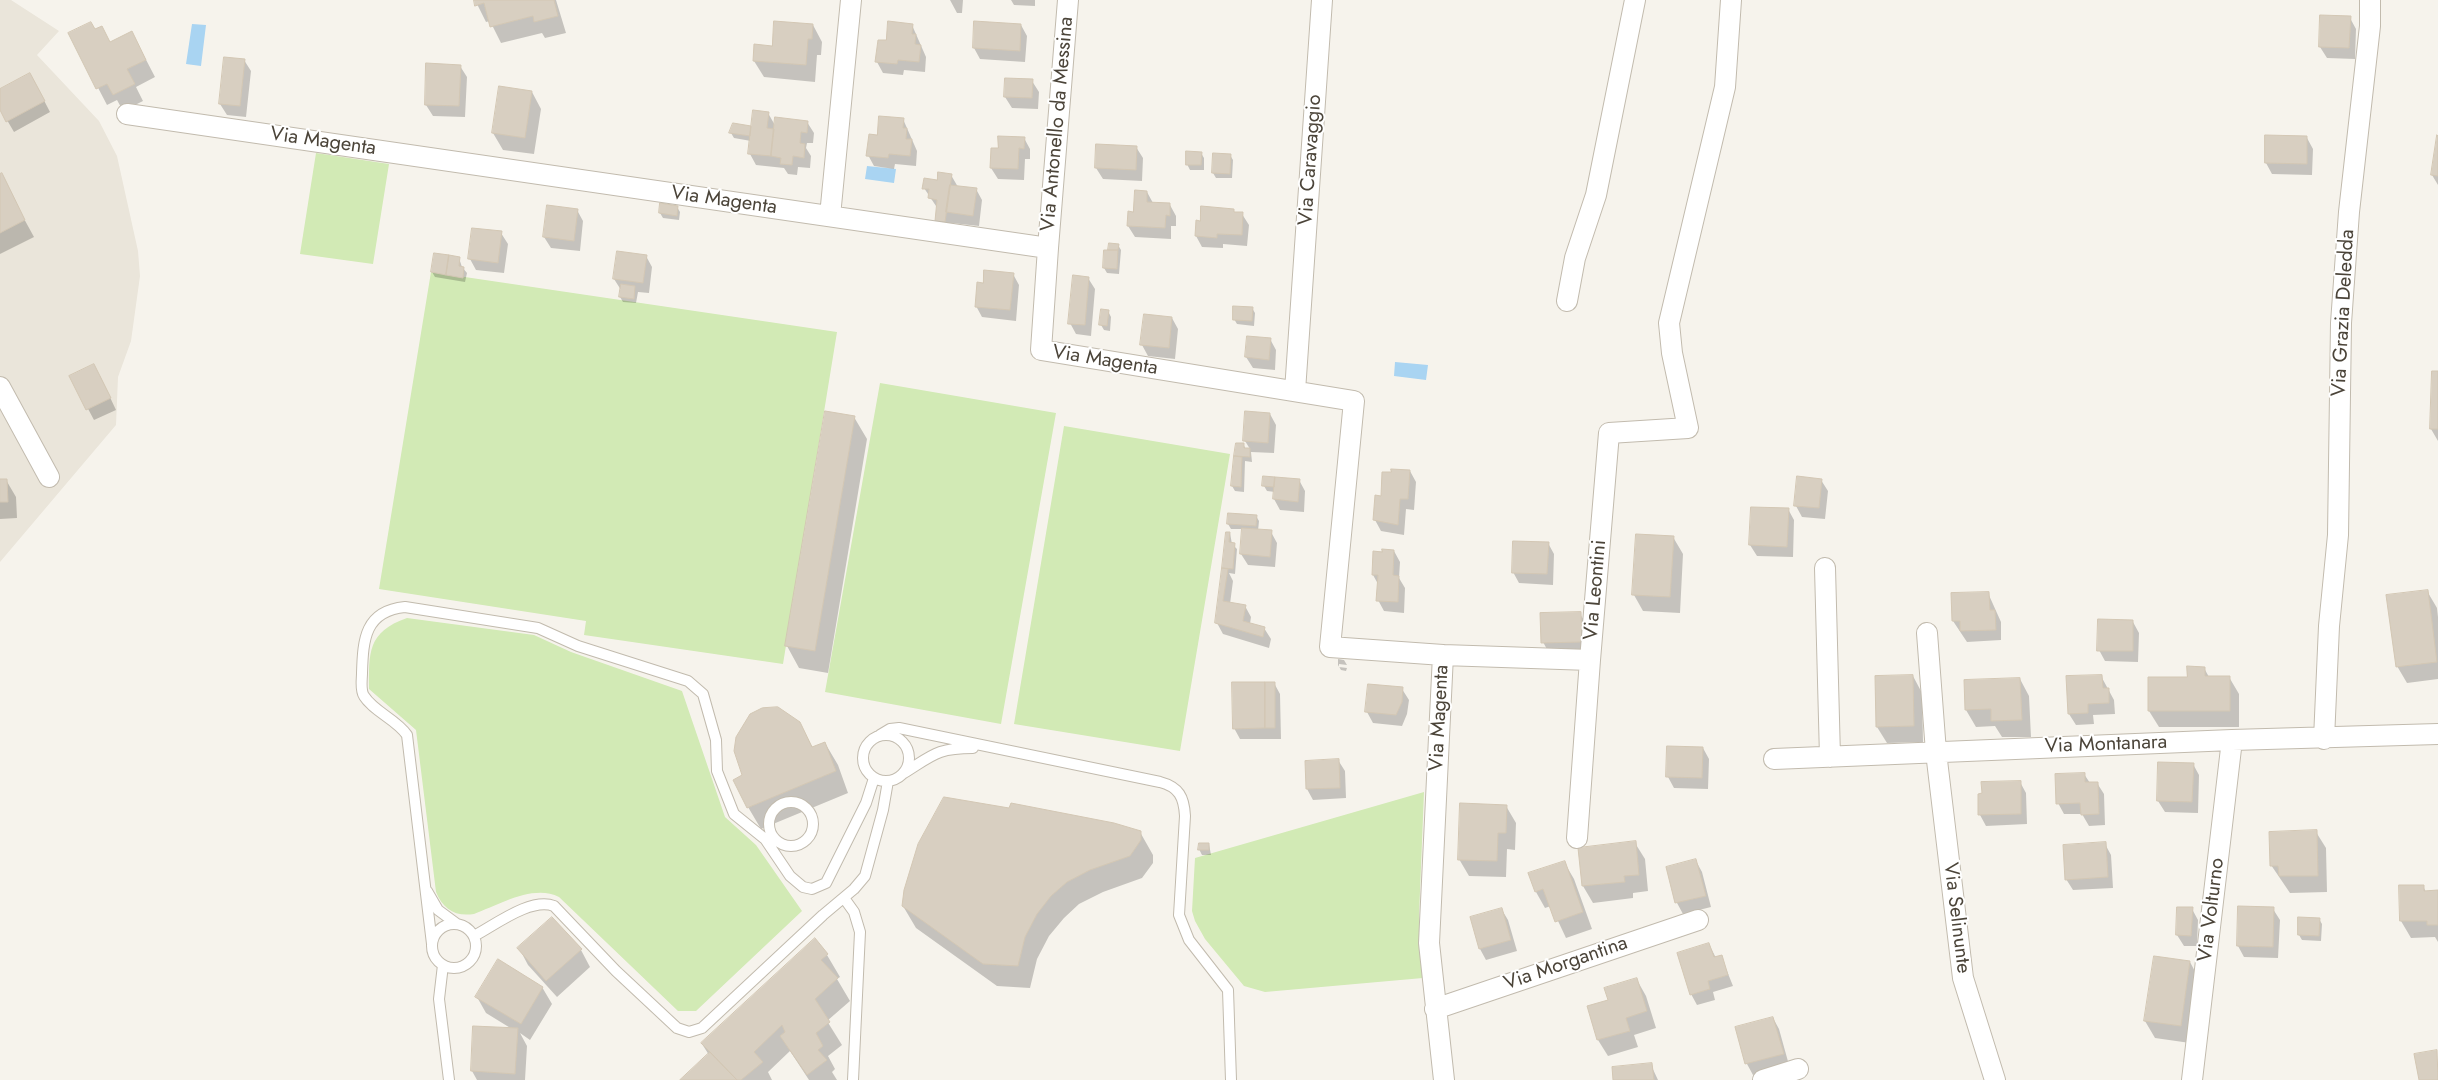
<!DOCTYPE html>
<html>
<head>
<meta charset="utf-8">
<style>
	body { margin:0 }
	canvas { display:block; background:#f6f3ec }
</style>
</head>
<body>
<canvas width="2438" height="1080"></canvas>
<script>
const context = document.querySelector('canvas').getContext('2d');
context.lineJoin = 'round';
function paint(path, color) {
  context.fillStyle = color;
  context.fill(path, 'evenodd');
}
function stroke(path, color, width, dash) {
  context.strokeStyle = color;
  context.lineWidth = width;
  context.lineCap = dash ? 'butt' : 'round';
  context.setLineDash(dash || []);
  context.stroke(path);
}
function label(font, color, halo, rows, align = 'center') {
  context.font = font + ' Jost,sans-serif';
  context.lineWidth = 4;
  context.setLineDash([]);
  context.textBaseline = 'middle';
  context.strokeStyle = halo;
  context.fillStyle = color;
  for (const [text, x, y, turn = 0] of rows) {
    context.save();
    context.translate(x, y);
    context.rotate((+turn || 0) * Math.PI / 180);
    context.textAlign = isNaN(turn) ? turn : align;
    if (halo) context.strokeText(text, 0, 0);
    context.fillText(text, 0, 0);
    context.restore();
  }
}
paint(new Path2D(`
	M0,0H11L59,31L37,55L99,121L117,156L138,251L140,276L131,341L118,377L116,425L0,562Z`), '#eae5da');
paint(new Path2D(`
	M316,153L389,164L373,264L300,254Z
	M431,272L837,332L783,664L584,635L586,621L379,589Z
	M880,383L1056,413L1001,724L825,692Z
	M1064,426L1230,454L1180,751L1014,724Z
	M407,618L534,635L571,652L682,691L725,817L756,845L802,911L696,1011H678L559,897C533,884 499,905 474,914C455,917 443,909 436,892L416,730L369,689C369,653 367,632 407,618Z
	M1424,792L1419,916L1423,978L1265,992L1244,986L1205,939L1195,921L1192,911L1195,858Z`), '#d2eab5');
paint(new Path2D(`
	M192,24L206,25L201,66L186,64Z
	M867,166L896,169L894,183L865,179Z
	M1395,362L1428,365L1426,380L1394,376Z`), '#a9d4f2');
paint(new Path2D(`
	M475,0H556L566,33L545,38L542,33L501,43L490,21L486,22Z
	M950,0H963L962,13H957Z
	M1011,0H1035V6L1014,5Z
	M2350,18L2356,29L2355,59L2327,58L2320,47Z
	M813,25L822,42L821,55H817L815,82L764,77L754,61L773,47Z
	M912,25L926,57L925,72L904,70L903,75L883,73L877,62L887,42Z
	M1021,25L1027,36L1025,62L980,59L974,48Z
	M95,31L111,43L141,50L155,77L136,87L143,101L123,111L117,100L107,105L70,34Z
	M244,60L251,71L246,117L227,115L220,104Z
	M460,66L467,77L465,117L433,116L426,105Z
	M1032,81L1039,92L1038,109L1012,108L1005,97Z
	M36,85L50,112L14,132L0,108V90Z
	M532,92L541,109L534,154L503,150L493,133Z
	M768,113L776,127L807,122L814,133L813,143H807L806,148L811,156L810,168L798,167L797,175L788,174L784,168L756,165L750,154L751,141L734,138L731,133L750,128L752,130Z
	M903,119L917,151L916,166L895,164L894,169L874,166L868,155L878,136Z
	M2438,137V185L2432,175Z
	M1024,138L1030,149V159H1025L1024,180L998,179L991,168L992,149H999Z
	M2307,138L2313,149L2312,175L2272,174L2266,163Z
	M1136,147L1143,158L1142,181L1103,179L1096,168Z
	M1201,153L1204,158V170H1190L1187,164Z
	M1230,155L1233,160L1232,178H1216L1213,173Z
	M0,175L34,237L0,254Z
	M951,175L958,187L976,189L982,200L979,226L952,223L951,233L942,232L936,221L938,209L924,188Z
	M1147,192L1153,203L1170,205L1176,216V226H1171V239L1135,237L1128,226Z
	M677,207L680,212L679,220L663,218L660,213Z
	M577,210L583,221L580,251L551,248L544,237Z
	M1233,210L1235,213L1242,214L1249,225L1247,246L1223,244V248L1202,247L1196,236L1202,222Z
	M473,229L501,233L508,244L504,273L476,270L470,259Z
	M1118,245L1121,250L1119,274L1107,273L1104,268L1109,251Z
	M646,256L652,267L649,293L638,292L636,303L623,302L620,297L621,290L614,279Z
	M459,258L462,267L467,273L465,282L435,277L432,272Z
	M1013,274L1019,285L1016,321L982,317L976,306L984,284Z
	M1088,278L1095,289L1091,336L1076,334L1070,323Z
	M1252,308L1255,313L1254,326L1237,324L1234,319Z
	M1108,311L1111,317L1110,331L1104,330L1101,325Z
	M1172,318L1178,329L1175,359L1148,356L1142,345Z
	M1270,339L1276,350L1275,370L1253,368L1246,357Z
	M2438,372V441L2431,429Z
	M100,376L116,410L94,420L71,377Z
	M1270,414L1276,425L1274,453L1251,452L1252,462L1245,461L1244,492L1235,491L1232,486L1237,444H1243L1246,449H1250L1245,441Z
	M854,417L867,439L828,673L799,668L787,646Z
	M1410,471L1416,482L1414,510L1406,509L1404,535L1381,531L1375,520L1382,497Z
	M1264,477L1299,480L1305,491L1304,512L1280,510L1274,499L1275,492L1267,491L1264,486Z
	M0,480H6L16,497L17,518L0,519Z
	M1821,480L1828,491L1825,519L1802,517L1796,506Z
	M1788,509L1794,520L1793,557L1757,556L1750,545Z
	M1256,516L1259,521L1258,531L1271,532L1277,543L1275,567L1248,565L1241,554L1243,529H1231L1228,524Z
	M1227,533H1230L1232,544L1237,549L1235,574L1229,573L1233,581L1230,604L1245,606L1251,617L1250,624L1264,628L1271,639L1269,648L1223,634L1217,623Z
	M1673,537L1683,554L1680,613L1643,611L1634,595Z
	M1548,543L1554,554L1553,585L1519,583L1513,572Z
	M1394,551L1400,562L1399,578L1405,588L1404,613L1384,611L1378,600V584L1373,575L1374,552Z
	M2427,591L2437,608L2438,617V679L2407,683L2397,666Z
	M1988,593L2001,622V640L1967,642L1953,621Z
	M1580,614L1587,625V652L1549,653L1543,642Z
	M2133,622L2139,633L2138,662L2105,661L2099,650Z
	M1338,659L1344,660L1347,665L1339,664V667L1347,668L1346,671L1341,670L1338,665Z
	M2204,668L2209,677H2229L2239,694V727H2159L2149,711Z
	M1913,676L1922,693L1923,742L1887,743L1877,727Z
	M2101,676L2114,700L2115,714L2093,715L2094,724L2076,725L2069,714Z
	M2020,679L2029,696L2031,737H2002L1995,726L1976,727L1966,710Z
	M1274,683L1280,694L1281,739H1240L1234,728Z
	M1402,689L1409,700L1407,714L1402,726L1373,723L1367,712Z
	M750,715L799,723L813,748L825,743L838,765L848,793L761,829L748,807L737,737Z
	M1703,748L1709,759L1708,789L1674,788L1668,777Z
	M1338,760L1345,771L1346,798L1313,800L1307,789Z
	M2193,764L2199,775L2198,813L2165,812L2158,801Z
	M2084,774L2090,783H2097L2104,794L2105,825L2089,826L2082,814H2064L2058,803Z
	M2020,782L2026,793L2027,824L1986,826L1980,815Z
	M1506,806L1516,823L1515,850L1507,849L1506,877L1469,876L1459,859Z
	M1140,832L1153,855V863L1142,878L1103,892L1079,904L1064,918L1049,936L1037,959L1030,988L997,986L916,928L903,906Z
	M2316,832L2326,848L2327,892L2290,893L2271,865Z
	M1635,843L1645,859L1648,891L1633,893V898L1593,903L1583,886Z
	M1209,844L1211,855H1202L1199,849Z
	M2105,844L2111,855L2113,888L2073,890L2066,879Z
	M1696,861L1702,872L1711,907L1683,914L1677,903L1668,868Z
	M1564,862L1574,879L1592,929L1566,938L1551,906L1545,908L1536,892Z
	M2423,886L2426,892H2438V942L2435,937L2411,938L2401,921Z
	M2192,909L2198,920L2197,946H2184L2177,935Z
	M2273,909L2280,920L2278,958L2244,957L2238,946Z
	M1502,910L1508,920L1517,951L1486,960L1480,949Z
	M2319,919L2322,924L2321,941L2302,940L2299,935Z
	M1709,944L1716,958L1721,956L1733,986L1713,992L1715,1000L1697,1005L1691,994Z
	M519,948L581,950L590,967L557,997L528,965Z
	M827,955L840,977L837,979L850,1001L827,1021L842,1045L828,1056L835,1069L832,1072L837,1080H809L790,1051L768,1072L772,1080H682L709,1055L702,1044Z
	M2190,962L2199,979L2190,1043L2155,1038L2145,1021Z
	M1637,980L1646,996L1656,1028L1634,1035L1638,1047L1608,1056L1598,1040L1588,1007L1610,1001Z
	M542,987L552,1004L530,1040L520,1033L527,1046L525,1080H477L472,1071L512,1029L486,1013L477,997Z
	M1773,1018L1779,1029L1789,1065L1753,1075L1747,1064L1737,1028Z
	M1651,1065L1658,1080H1614Z`), '#0003');
const building = new Path2D(`
	M474,0H554L558,16L534,22L533,16L490,27L484,3L475,6Z
	M2320,15L2351,16L2349,48L2319,47Z
	M774,21L813,24L812,39H808L806,65L753,61L754,44L772,46Z
	M888,21L913,24L912,34H916L915,44L921,45L919,62L898,60L897,64L875,62L878,40H886Z
	M974,21L1021,24L1020,51L973,48Z
	M91,22L95,29L102,26L110,42L132,31L146,60L127,69L135,84L113,95L107,84L96,89L68,33Z
	M224,57L245,59L240,106L219,104Z
	M426,63L461,65L459,106L425,105Z
	M30,73L45,101L6,122L0,110V89Z
	M1005,78L1033,79L1032,98L1004,97Z
	M499,86L532,91L525,138L492,133Z
	M753,110L769,112L767,128L774,129L771,156L748,154Z
	M879,116L904,118L903,128H907L906,139H912L910,156L889,154L888,158L866,156L869,134L877,135Z
	M775,117L808,121L807,133L801,132L800,143L805,144L804,158L793,156L792,165L780,164L781,158L771,156Z
	M733,123L751,126L750,136L729,133Z
	M2265,135L2307,136V164L2265,163Z
	M2437,135L2438,136V176L2431,175Z
	M998,136L1025,137L1024,149L1019,148L1018,169L990,168L991,148H998Z
	M1096,144L1137,146L1136,170L1095,168Z
	M1186,151L1202,152L1201,165H1186Z
	M1213,153L1231,154L1230,174L1212,173Z
	M938,172L952,174L945,222L935,221L937,200L928,198L929,189H922L924,178L937,180Z
	M2,173L25,220L0,233V174Z
	M950,185L977,188L973,216L946,212Z
	M1135,190L1147,191V202L1170,203V216L1166,215L1165,228L1127,226L1128,211L1133,212Z
	M660,203L678,206L677,216L659,213Z
	M547,205L578,209L574,241L543,237Z
	M1201,206L1234,209V212H1243L1242,235L1217,234V238L1195,236L1196,220L1200,221Z
	M472,228L502,231L498,263L468,259Z
	M1109,243L1119,244L1118,250H1108Z
	M1104,250H1118L1117,269L1103,268Z
	M617,251L647,255L643,283L613,279Z
	M434,253L449,255L446,275L431,272Z
	M449,255L460,257L459,266L464,267L463,278L446,275Z
	M984,270L1014,273L1010,310L975,307L977,282L983,283Z
	M1073,275L1089,277L1085,325L1068,324Z
	M621,284L635,286L634,299L619,297Z
	M1233,306L1253,307L1252,321L1233,320Z
	M1101,309L1109,310L1107,326L1099,325Z
	M1144,314L1172,317L1169,348L1140,345Z
	M1247,336L1271,338L1269,360L1245,357Z
	M94,364L111,398L86,410L69,376Z
	M2432,371H2438V429H2430Z
	M825,411L855,416L815,651L785,646Z
	M1245,411L1270,413L1268,443L1243,441Z
	M1236,443H1244V448H1250V457L1234,456Z
	M1234,456L1242,457L1241,487L1231,486Z
	M1391,469L1410,470L1408,499H1400L1398,525L1373,520L1375,495L1381,496L1382,472H1391Z
	M1263,476L1275,477L1274,487L1262,486Z
	M1797,476L1822,479L1819,508L1794,506Z
	M1275,477L1300,479L1298,502L1273,499Z
	M0,479H7L8,502H0Z
	M1751,507L1789,508L1787,547L1749,545Z
	M1228,513L1257,515L1256,526L1227,524Z
	M1242,528L1272,530L1270,557L1240,554Z
	M1226,532H1230L1229,542L1235,543L1233,569L1222,568Z
	M1636,534L1674,536L1670,597L1632,595Z
	M1513,541L1549,542L1547,574L1512,573Z
	M1382,549L1394,550L1393,575L1399,576L1398,602L1376,601L1378,575H1372L1373,551L1382,552Z
	M1222,568L1228,569L1223,601L1246,605L1243,621L1265,627L1263,637L1215,623Z
	M2428,590L2437,662L2396,667L2386,595Z
	M1989,592L1990,610H1995L1996,630L1960,631V621H1952L1951,593Z
	M1581,612L1582,642L1541,643L1540,613Z
	M2098,619L2133,620V651H2097Z
	M2187,666L2205,667V676H2230V711H2148V677H2187Z
	M1913,675L1914,726L1876,727L1875,676Z
	M2102,675L2103,688H2109V703L2088,704V713L2068,714L2066,676Z
	M2020,678L2022,720L1991,721V709L1965,710L1964,680Z
	M1232,682H1265V728L1233,729Z
	M1265,682H1275V728H1265Z
	M1368,684L1403,687L1402,702L1396,715L1365,712Z
	M778,707L800,722L812,747L825,742L836,771L747,808L733,780L742,775L734,751L736,737L750,714L762,708Z
	M1667,746L1703,747L1702,778L1666,777Z
	M1339,759L1340,788L1306,789L1305,761Z
	M2158,762L2194,763L2192,802L2157,801Z
	M2085,773V782H2098L2099,814L2081,815L2080,803L2056,804L2055,774Z
	M2021,781V814L1978,815V794L1982,793L1981,782Z
	M944,797L1009,808L1011,803L1114,823L1141,831V840L1130,856L1090,870L1067,882L1051,896L1037,914L1025,937L1018,966L983,964L902,906L904,890L918,844Z
	M1460,803L1507,805L1506,833H1498L1497,861L1458,860Z
	M2317,830L2318,876H2279L2278,866H2270L2269,832Z
	M1636,841L1639,875L1624,876L1625,882L1582,886L1578,848Z
	M2106,842L2108,877L2065,880L2063,845Z
	M1199,843H1209V850H1198Z
	M1696,859L1706,896L1675,903L1666,867Z
	M1565,861L1583,912L1555,922L1543,889L1535,892L1528,873Z
	M2399,885H2424V891L2438,890V925H2427V921H2400Z
	M2238,906L2274,907L2273,947L2237,946Z
	M2177,907H2193L2191,936L2176,935Z
	M1502,908L1511,940L1479,949L1470,917Z
	M552,917L582,949L546,981L517,948Z
	M2298,917L2320,918L2319,936L2298,935Z
	M815,938L828,954L821,960L838,978L815,999L830,1022L816,1033L823,1046L818,1050L827,1060L807,1075L780,1036L785,1032L782,1025L754,1052L763,1062L741,1080H737L701,1043Z
	M1709,943L1714,957L1722,955L1728,975L1708,981L1710,989L1690,995L1677,953Z
	M2154,956L2190,961L2181,1026L2144,1021Z
	M498,959L543,987L521,1024L475,997Z
	M1637,978L1647,1011L1626,1018L1630,1031L1597,1040L1587,1006L1608,1000L1604,988Z
	M1773,1017L1784,1054L1745,1064L1735,1027Z
	M473,1026L518,1028L515,1074L471,1071Z
	M2437,1050L2438,1080H2419L2414,1054Z
	M710,1052L737,1080H680Z
	M1652,1063L1654,1080H1613L1612,1067Z`);
paint(building, '#d8cfc1');
stroke(building, '#d3c7b4', 1);
const lane = new Path2D(`
	M863 758a23 23 0 1 1 46 0a23 23 0 1 1-46 0Z
	M880,735L890,729L899,728L1160,782C1179,787 1184,797 1185,816L1179,915L1189,940L1228,990L1231,1080
	M904,773C933,755 937,748 973,748
	M769 824a22 22 0 1 1 44 0a22 22 0 1 1-44 0Z
	M427,891L438,910L457,924
	M844,898L854,912L860,932L853,1080
	M432 946a22 22 0 1 1 44 0a22 22 0 1 1-44 0Z
	M474,936C495,925 531,897 554,906L616,971L677,1028L689,1032L702,1028L823,915L854,889L865,876L883,810L888,781
	M432,944L407,735C396,719 374,712 364,696C360,690 362,680 362,673C363,639 365,611 405,607L538,628L578,646L688,681L703,694L716,740L717,771L734,814L765,839L790,876L803,887L812,889L826,883L866,803L874,778
	M443,965L439,999L449,1080`);
const street = new Path2D(`
	M127,114L1048,248L1041,350L1354,401L1330,647L1443,655L1429,943L1444,1080
	M830,216L851,0
	M1048,248L1068,0
	M1567,301L1575,258L1596,195L1635,0
	M0,387L49,477
	M1295,391L1322,0
	M1825,568L1830,757
	M1927,633L1936,752L1963,978L1995,1080
	M1443,655L1590,660L1609,433L1688,428L1672,353L1669,323L1725,87L1731,0
	M2324,739L2329,626L2338,535L2341,323L2349,212L2370,26V0
	M1774,759L2232,740L2438,734
	M1577,838L1590,660
	M1435,1009L1698,920
	M1763,1080L1798,1069
	M2192,1080L2232,740`);
stroke(lane, '#c2bbae', 12);
stroke(street, '#c2bbae', 22);
stroke(lane, '#fff', 10);
stroke(street, '#fff', 20);
label('20px', '#4b4439', '#fff', [
	["Via Antonello da Messina",1058,124,-85],
	["Via Magenta",323,142,8],
	["Via Caravaggio",1311,160,-86],
	["Via Magenta",724,201,8],
	["Via Grazia Deledda",2344,313,-87],
	["Via Magenta",1105,361,9],
	["Via Leontini",1596,590,-85],
	["Via Magenta",1440,718,-87],
	["Via Montanara",2106,745,-2],
	["Via Volturno",2212,910,-83],
	["Via Selinunte",1956,918,83],
	["Via Morgantina",1566,964,-19]
]);
</script>
</body>
</html>
